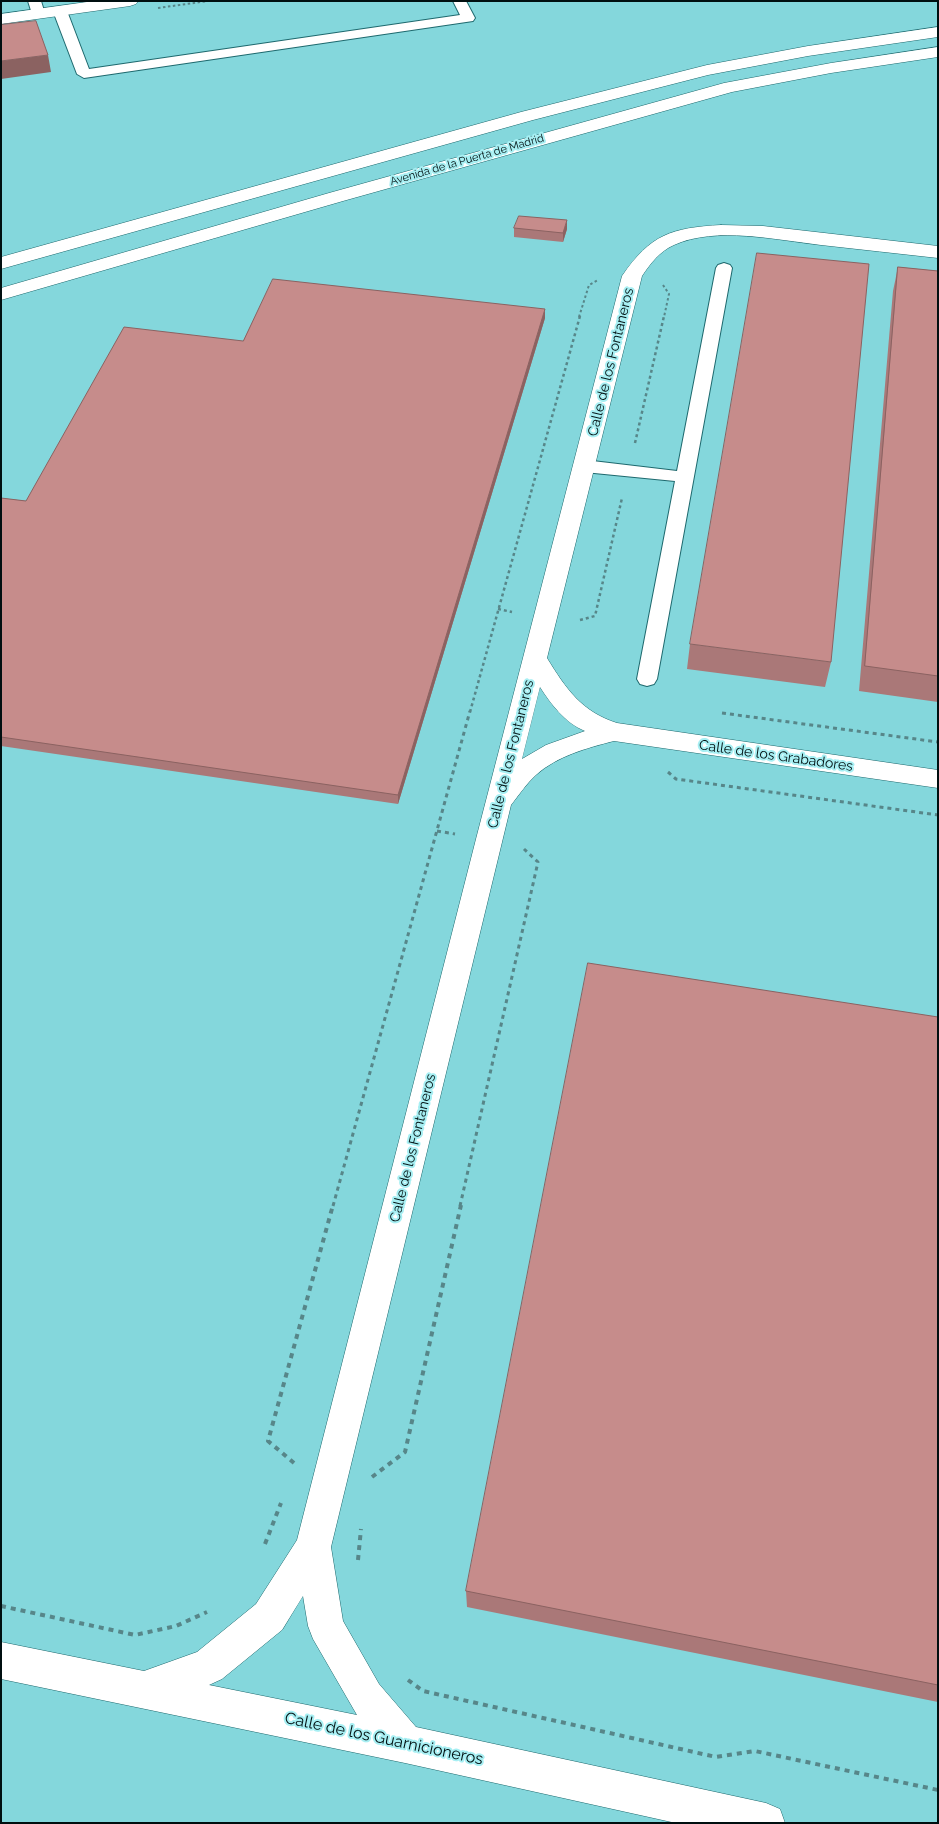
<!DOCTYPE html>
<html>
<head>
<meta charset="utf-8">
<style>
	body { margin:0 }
	#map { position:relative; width:939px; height:1824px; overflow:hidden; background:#9ae1e6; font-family:Raleway,sans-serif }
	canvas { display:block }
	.frame { position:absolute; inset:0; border:2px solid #000f10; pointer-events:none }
</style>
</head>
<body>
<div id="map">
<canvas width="939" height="1824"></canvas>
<div class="frame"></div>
</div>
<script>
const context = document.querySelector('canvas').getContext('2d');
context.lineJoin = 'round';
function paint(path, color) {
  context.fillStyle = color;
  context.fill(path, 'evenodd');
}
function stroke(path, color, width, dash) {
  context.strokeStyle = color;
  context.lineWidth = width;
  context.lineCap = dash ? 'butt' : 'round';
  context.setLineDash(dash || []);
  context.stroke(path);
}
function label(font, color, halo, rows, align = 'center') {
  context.font = font + ' Raleway,sans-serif';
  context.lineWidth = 4;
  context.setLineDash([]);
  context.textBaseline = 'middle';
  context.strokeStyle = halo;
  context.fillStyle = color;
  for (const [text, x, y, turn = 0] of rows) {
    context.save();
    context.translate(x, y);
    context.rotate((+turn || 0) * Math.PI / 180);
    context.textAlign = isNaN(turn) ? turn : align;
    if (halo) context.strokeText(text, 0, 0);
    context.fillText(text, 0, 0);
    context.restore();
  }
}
paint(new Path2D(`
	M1,1H938V1823H1Z`), '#84d7dc');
const lane = new Path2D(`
	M28,1H41L45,14L43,17H33Z
	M453,1H466L475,18L473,21L84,78L77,74L53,11L60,7L67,11L89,69L460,15Z
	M724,263L730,265L732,268L657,679L654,684L647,686L640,684L637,679L675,481L584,472L578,470L575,466L578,462L584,460L677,471L716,268L718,265Z`);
const street = new Path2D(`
	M94,1H138L136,4L130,6L1,24V14Z
	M721,225L763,226L938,246V258C899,254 860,249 821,245C776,240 716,226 674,245C660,251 650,264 642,276L547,658C566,689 582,712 617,723L938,770V788L614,741C587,748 557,756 536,775C526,784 519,795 511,805L331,1547L343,1621L379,1684L416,1727L766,1803L780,1809L785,1823H676L405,1763L1,1679V1642L144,1671L197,1652L256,1604L297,1540L476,839L622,276C651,234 671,228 721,225ZM540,687C551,704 565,723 585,731L546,745L522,759ZM303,1596L308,1626L313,1639L357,1715L209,1685L222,1679L282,1630Z`);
const secondary = new Path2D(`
	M938,27V37L808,56L708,75L533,120L1,269V257L521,112L707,65L808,46Z
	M938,47V57L831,73L732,92L343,201L1,300V288L329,193L724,83L831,63Z`);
stroke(lane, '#1e696e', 2);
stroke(street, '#1e696e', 1);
stroke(secondary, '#1e696e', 1);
stroke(new Path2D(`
	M158,8L208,1
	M663,285L669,294L664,317
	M579,317L589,285L598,280`), '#578689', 2, [2.5, 2.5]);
stroke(new Path2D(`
	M635,443L664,316
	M498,609L512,612
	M580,620L595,616L622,498
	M470,712L580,316`), '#578689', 2.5, [3, 3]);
stroke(new Path2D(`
	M722,713L938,742
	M668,772L676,779L938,815
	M437,831L455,834
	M333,1206L470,711
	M460,1206L538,862L524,849`), '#578689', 3, [4, 4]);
stroke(new Path2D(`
	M294,1463L268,1441L333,1205
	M372,1477L405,1452L461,1205
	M265,1544L281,1503
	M358,1560L361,1529
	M1,1606L135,1635L176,1626L207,1612
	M408,1680L423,1691L716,1757L755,1751L938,1790`), '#578689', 4, [5, 5]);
paint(lane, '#fff');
paint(street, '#fff');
paint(secondary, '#fff');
paint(new Path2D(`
	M514,228L567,229L563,242L514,237Z
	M898,267L938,271V702L859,691L893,291Z
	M545,318L398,804L1,746V498L26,501L243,341Z
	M690,644L831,662L825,687L687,669Z
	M938,1017V1702L467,1607L466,1591Z`), '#aa7878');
paint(new Path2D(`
	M48,55L51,72L1,79V61Z
	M567,220V229L563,242V233Z
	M545,309V318L398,804V795Z`), '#8b6261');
const building = new Path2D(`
	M36,21L48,55L1,61V25Z
	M519,216L567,220L563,233L514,228Z
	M757,253L869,264L831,662L690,644Z
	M898,267L938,271V676L865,666Z
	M273,279L545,309L398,795L1,737V498L26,501L124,327L243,341Z
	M588,963L938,1017V1685L466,1591Z`);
paint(building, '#c68c8b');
stroke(building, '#8b6261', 1);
label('11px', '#000f10', '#a7eff3', [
	["Avenida de la Puerta de Madrid",467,160,-16]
]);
label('14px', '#000f10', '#a7eff3', [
	["Calle de los Fontaneros",611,362,-76],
	["Calle de los Fontaneros",511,754,-76],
	["Calle de los Grabadores",776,756,8],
	["Calle de los Fontaneros",413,1148,-76]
]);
label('16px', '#000f10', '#a7eff3', [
	["Calle de los Guarnicioneros",384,1739,12]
]);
</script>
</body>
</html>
